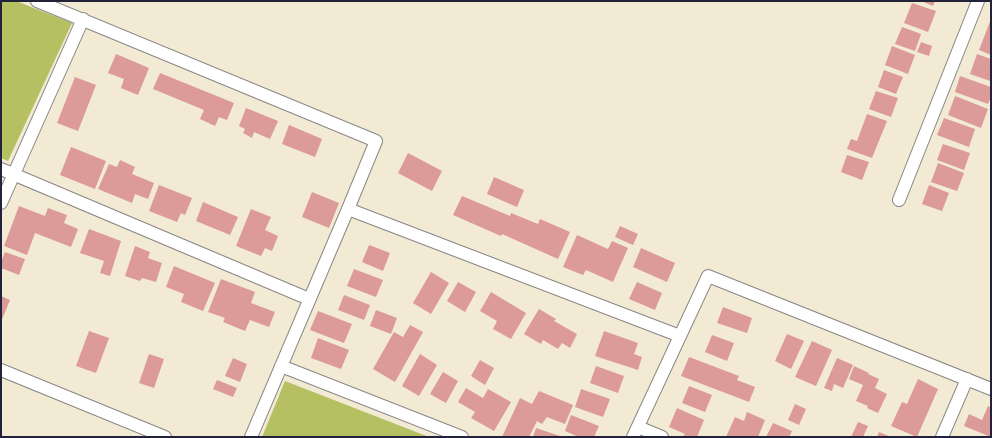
<!DOCTYPE html>
<html>
<head>
<meta charset="utf-8">
<style>
	body { margin:0 }
	#map { position:relative; width:992px; height:438px; overflow:hidden; background:#f3ead3; font-family:"IM FELL DW Pica",serif }
	canvas { display:block }
	.frame { position:absolute; inset:0; border:2px solid #22223b; pointer-events:none }
</style>
</head>
<body>
<div id="map">
<canvas width="992" height="438"></canvas>
<div class="frame"></div>
</div>
<script>
const context = document.querySelector('canvas').getContext('2d');
context.lineJoin = 'round';
function paint(path, color) {
  context.fillStyle = color;
  context.fill(path, 'evenodd');
}
function stroke(path, color, width, dash) {
  context.strokeStyle = color;
  context.lineWidth = width;
  context.lineCap = dash ? 'butt' : 'round';
  context.setLineDash(dash || []);
  context.stroke(path);
}
paint(new Path2D(`
	M1,1H16L72,23L8,161L1,158Z
	M285,381L429,437H262Z`), '#b4c062');
paint(new Path2D(`
	M921,1H935L933,6Z
	M912,3L936,11L928,32L904,23Z
	M991,19V55L979,50Z
	M902,27L921,34L915,51L895,44Z
	M921,42L932,46L929,56L917,52Z
	M892,46L915,55L908,74L885,65Z
	M116,54L149,68L138,95L121,88L124,79L108,73Z
	M977,54L991,59L990,81L970,74Z
	M884,70L903,77L896,94L878,87Z
	M160,73L234,103L227,120L219,117L215,126L200,119L204,110L153,89Z
	M960,76L991,87V97L988,104L955,92Z
	M75,77L96,85L78,131L57,123Z
	M876,91L898,98L891,117L869,109Z
	M955,96L988,109L981,128L948,115Z
	M246,108L278,121L270,139L254,132L252,138L243,133L245,129L239,126Z
	M867,114L887,121L872,158L847,149L851,139L857,141Z
	M944,118L975,129L969,147L937,135Z
	M289,125L322,139L315,157L282,144Z
	M943,144L970,153L964,170L937,160Z
	M71,147L106,161L95,189L60,175Z
	M408,153L442,171L432,191L398,173Z
	M847,155L869,162L862,180L841,172Z
	M120,160L135,167L132,174L154,183L148,199L135,194L132,203L98,189L109,164L117,167Z
	M938,163L964,173L957,191L931,182Z
	M494,177L524,190L517,207L487,194Z
	M159,185L192,198L185,215L181,213L177,222L149,211Z
	M929,185L949,193L942,211L922,204Z
	M312,192L339,203L329,228L302,217Z
	M462,196L510,216L511,213L538,224L540,219L570,232L558,259L502,234L501,236L453,215Z
	M203,202L238,217L230,235L196,221Z
	M19,206L45,216L48,208L67,215L64,223L78,229L71,247L35,233L27,255L4,246Z
	M251,209L271,217L265,230L278,236L272,251L265,248L261,256L236,246Z
	M620,226L638,234L633,245L615,237Z
	M89,229L121,241L110,276L100,273L104,261L80,253Z
	M577,235L608,249L612,241L628,248L613,282L586,270L583,275L563,267Z
	M369,245L390,253L383,271L362,262Z
	M135,246L150,252L148,258L162,263L156,282L142,278L140,281L125,276Z
	M641,248L675,263L667,282L633,267Z
	M5,252L25,259L19,275L1,268V262Z
	M174,266L215,283L203,311L181,302L184,294L166,287Z
	M354,269L383,280L376,297L347,286Z
	M431,272L449,283L431,314L413,303Z
	M221,279L255,292L251,303L275,312L269,327L250,320L245,331L223,322L225,318L208,312Z
	M458,282L476,292L465,312L447,301Z
	M637,282L662,293L655,310L629,299Z
	M491,292L526,313L511,339L493,329L497,321L480,311Z
	M344,295L370,305L364,320L338,310Z
	M1,296L10,300L1,322Z
	M723,307L752,318L747,333L717,323Z
	M539,309L556,319L554,321L577,334L570,348L562,343L558,349L543,340L541,344L524,334Z
	M376,310L397,318L391,334L370,326Z
	M318,311L352,324L344,343L310,330Z
	M410,325L423,332L395,382L373,369L394,332L403,337Z
	M89,331L109,338L96,373L76,366Z
	M604,331L638,343L634,354L642,357L638,370L595,356Z
	M787,334L804,341L791,369L775,361Z
	M712,335L734,343L727,361L705,352Z
	M318,338L349,350L341,369L311,358Z
	M812,341L832,350L816,386L795,377Z
	M149,354L164,359L154,388L139,383Z
	M420,354L437,365L419,396L402,386Z
	M689,357L739,376L737,380L755,387L749,402L681,376Z
	M233,358L247,364L240,382L225,376Z
	M837,358L853,365L843,388L834,384L832,391L824,388Z
	M480,360L494,368L485,385L471,376Z
	M596,366L624,376L618,393L590,383Z
	M854,366L869,373L868,374L879,379L875,388L887,394L878,413L867,408L868,406L856,401L863,385L849,379Z
	M443,372L458,381L446,403L430,394Z
	M918,379L938,389L917,437L891,426L902,402L907,404Z
	M217,380L237,388L233,397L213,389Z
	M689,386L712,395L705,412L682,403Z
	M466,388L483,398L488,389L511,402L494,431L471,418L475,412L458,402Z
	M581,389L610,399L603,417L575,407Z
	M539,391L573,405L565,424L547,417L542,424L537,421L529,437H502L520,398L532,404Z
	M795,404L806,409L799,425L788,420Z
	M988,406L991,408V437L964,426L969,414L982,420Z
	M677,408L704,420L697,437H683L685,434L669,427Z
	M747,412L765,420L758,437H726L735,417L744,421Z
	M571,415L599,426L594,437H579L565,431Z
	M858,422L868,426L863,437H851Z
	M773,423L792,431L789,437H766Z
	M536,428L563,437H533Z
	M879,432L891,437H877Z`), '#dc9a98');
const street = new Path2D(`
	M37,1L376,141L348,209L251,437
	M1,169L309,299
	M899,200L978,1
	M1,203L83,19
	M348,209L680,336
	M281,366L462,437
	M1,370L165,437
	M638,427L662,437
	M633,437L708,276L991,389
	M942,437L967,379`);
stroke(street, '#8a8687', 14);
stroke(street, '#fff', 12);
</script>
</body>
</html>
